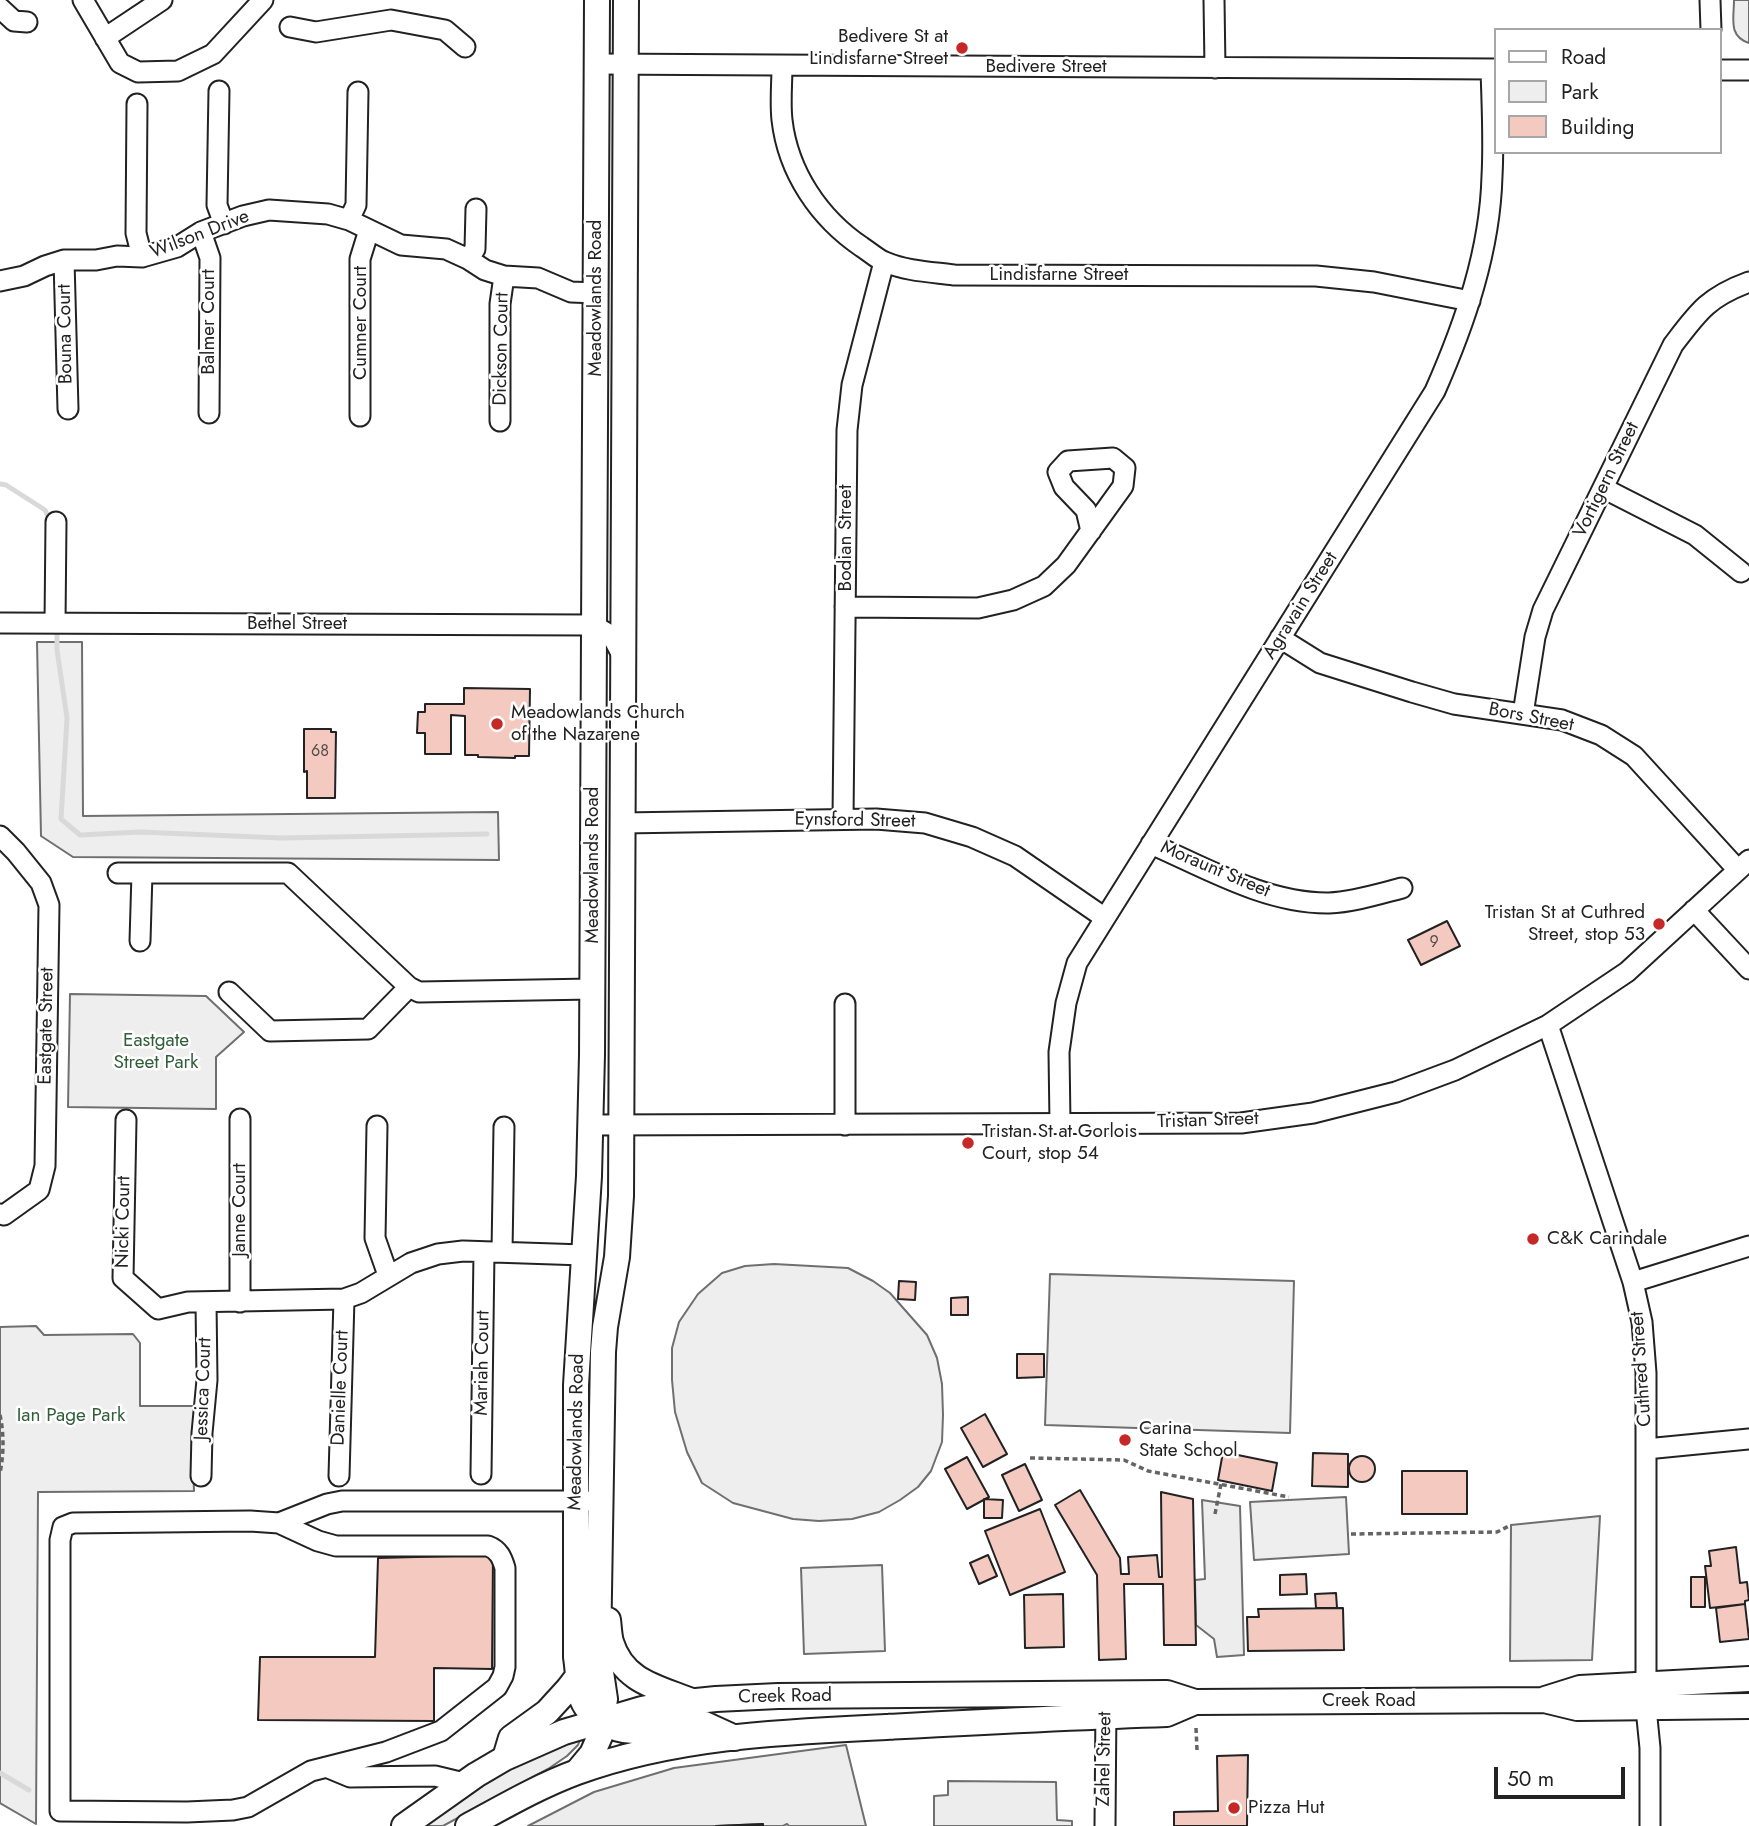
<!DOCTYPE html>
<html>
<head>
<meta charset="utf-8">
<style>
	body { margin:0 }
	#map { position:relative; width:1749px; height:1826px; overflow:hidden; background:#fff; font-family:Jost,sans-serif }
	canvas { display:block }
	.legend { position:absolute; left:1494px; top:28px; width:228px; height:126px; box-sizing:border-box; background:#fff; border:2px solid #a7a7a7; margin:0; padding:9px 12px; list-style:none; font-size:21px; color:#222 }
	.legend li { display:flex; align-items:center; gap:14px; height:35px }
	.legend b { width:35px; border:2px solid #a7a7a7 }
	.scale { position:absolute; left:1494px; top:1767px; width:131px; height:32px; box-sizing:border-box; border:4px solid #222; border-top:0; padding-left:9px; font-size:21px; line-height:24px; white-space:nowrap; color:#222; -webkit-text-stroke:5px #fff; paint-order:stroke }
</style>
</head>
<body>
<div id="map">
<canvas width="1749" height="1826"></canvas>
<ul class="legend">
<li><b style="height:9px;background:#fff"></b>Road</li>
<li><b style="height:19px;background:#eee"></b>Park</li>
<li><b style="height:19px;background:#f3c9c0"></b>Building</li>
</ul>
<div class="scale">50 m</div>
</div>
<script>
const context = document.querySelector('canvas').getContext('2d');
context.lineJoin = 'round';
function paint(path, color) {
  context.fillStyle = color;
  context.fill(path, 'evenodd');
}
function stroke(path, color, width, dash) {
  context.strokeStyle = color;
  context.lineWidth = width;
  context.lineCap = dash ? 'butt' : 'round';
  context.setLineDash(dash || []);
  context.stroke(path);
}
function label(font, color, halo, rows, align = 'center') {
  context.font = font + ' Jost,sans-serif';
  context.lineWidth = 5;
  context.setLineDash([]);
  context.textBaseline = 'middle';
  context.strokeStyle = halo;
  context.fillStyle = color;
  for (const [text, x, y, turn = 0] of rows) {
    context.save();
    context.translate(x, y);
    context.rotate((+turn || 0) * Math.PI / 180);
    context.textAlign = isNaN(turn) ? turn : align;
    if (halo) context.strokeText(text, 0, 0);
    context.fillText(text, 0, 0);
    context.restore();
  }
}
const green = new Path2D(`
	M1734,0H1749V43C1728,36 1734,19 1734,0Z
	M37,642H82L83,816L498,812L499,860L73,857L41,836Z
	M70,994L206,996L244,1032L216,1057V1109L68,1107Z
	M774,1264L848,1268L873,1281L890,1293L927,1335L937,1358L942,1384L943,1415L942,1442L931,1471L918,1487L900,1500L879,1512L852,1519L819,1521L793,1519L733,1503L702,1483L687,1452L675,1412L672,1380V1348L679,1322L698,1294L722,1273L745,1266Z
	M1050,1274L1294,1281L1290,1433L1045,1425Z
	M36,1326L44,1335L133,1334L140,1343V1406H196L192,1434L194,1491L38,1492L36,1824L0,1803V1327Z
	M1346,1497L1349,1554L1254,1560L1250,1502Z
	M882,1565L885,1651L804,1654L801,1568Z
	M580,1740L578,1745L567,1756L548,1769L443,1826H416L519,1758Z`);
paint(green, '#eee');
stroke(green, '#6f6f6f', 2);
const parking = new Path2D(`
	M1202,1500L1240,1506L1244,1655L1217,1657L1214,1639L1196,1625L1195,1580L1205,1579Z
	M1600,1516L1592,1660L1510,1661L1511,1525Z
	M846,1745L866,1826H789L787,1824L783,1826H763V1824L716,1826H528L594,1792L674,1768Z
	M948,1781L1056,1782L1057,1820L1072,1821V1826H934V1796L948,1795Z`);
paint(parking, '#ededed');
stroke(parking, '#6f6f6f', 2);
stroke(new Path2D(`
	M0,484L6,485L45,510L51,523
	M57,628V650L67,718L61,819L80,835L140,832L281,838L487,834
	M0,1773L29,1790`), '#d9d9d9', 5);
const building = new Path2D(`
	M464,688L530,689L529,756H515V758L478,757V755H465V716L451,715V754H425V733H417L418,712H425V704H464Z
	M304,729H331V732H336L335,798H307V771L304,772Z
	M1447,921L1460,946L1421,965L1408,940Z
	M899,1281L916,1282L915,1300L898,1299Z
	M968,1297V1315H951V1298Z
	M1017,1354H1044V1377L1017,1378Z
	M985,1414L1007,1454L983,1467L961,1428Z
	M1223,1452L1277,1463L1272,1491L1218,1480Z
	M1313,1453L1348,1454V1487L1312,1486Z
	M1349 1469a13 13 0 1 1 26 0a13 13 0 1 1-26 0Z
	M967,1457L989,1497L967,1509L945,1469Z
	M1025,1464L1042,1500L1019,1511L1002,1475Z
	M1402,1471H1467V1514H1402Z
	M1080,1490L1120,1558L1121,1574H1129L1128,1557L1157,1555L1159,1577H1162L1161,1492L1193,1499L1196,1645H1164L1163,1584H1124L1126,1659L1099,1660L1097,1575L1055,1505Z
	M984,1499L1003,1500L1002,1518H984Z
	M1040,1509L1065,1572L1010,1595L985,1531Z
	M1736,1547L1740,1583L1747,1582L1749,1600L1745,1601V1604L1710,1608L1705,1566H1711L1709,1551Z
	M493,1555L492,1669L434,1668V1721L258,1720L260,1657H375L378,1558Z
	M988,1555L997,1576L979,1584L970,1563Z
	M1306,1574L1307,1594L1280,1595V1575Z
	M1691,1577H1705V1607H1691Z
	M1336,1593L1337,1608H1316L1315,1594Z
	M1063,1594L1064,1647L1025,1648L1024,1595Z
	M1745,1604L1749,1639L1720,1642L1716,1608Z
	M1343,1608L1344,1650L1248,1651L1247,1617H1259L1258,1609Z
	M1248,1755L1247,1826H1174V1812L1218,1811L1217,1756Z
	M763,1824V1826H716Z`);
paint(building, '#f3c9c0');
stroke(building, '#222', 2);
const minor = new Path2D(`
	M83,0L120,63L138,72L178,71L213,54L263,0
	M1214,0L1215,68
	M1710,0L1711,30
	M0,8L14,21L27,22
	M290,27L316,32L391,20L445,30L465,47
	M105,38L162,0
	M597,64L1495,69
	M782,66C782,83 780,102 782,120C788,172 819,218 862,247C870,252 877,259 885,262C906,271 931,272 954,275L1316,276L1374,282L1470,301
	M1719,70H1749
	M219,91L217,205L224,224
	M137,104L136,233L142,257
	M349,220L356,205L358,92
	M201,232L210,258L209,413
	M468,259L475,249L476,209
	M64,260L68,409
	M0,281L24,276L45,266L64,260H96L117,256L142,257L177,247L201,232L243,216L269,210L328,214L349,220L401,245L446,249L468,259L485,270L504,276L538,278L571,292L596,293
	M360,416V259L369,230
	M500,421V304L504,276
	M1603,488L1695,535L1741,572
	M845,607L978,608L1013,600L1044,586L1066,565L1123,486L1125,468L1113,458L1068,461L1058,472L1064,487L1086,510L1091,531
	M0,623L593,625L612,636L623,657
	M55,623L56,522
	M1280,638L1320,663L1412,692L1454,704L1562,720L1601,735L1634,756L1738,870
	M1523,714L1535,637L1543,610L1673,345C1698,312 1708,297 1749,282
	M843,819L847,430L852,385L884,262
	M622,823L876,819L925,823L972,837L1015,856L1105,918
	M0,836L16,852L41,883L49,905L45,1166L39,1190L4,1215L0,1214
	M1151,844C1206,868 1267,904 1329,903C1353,902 1379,894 1402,888
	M118,873H288L409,987L419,992L592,989
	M1694,910L1749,969
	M140,941L142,873
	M229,992L270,1031L368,1029L409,987
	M1548,1025L1633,1282L1642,1322L1646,1373V1708L1650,1748V1826
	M126,1120L123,1278L158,1309L188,1302L344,1299L361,1293L411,1263L438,1254L463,1251L584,1255
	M1060,1123L1059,1052L1066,1003L1077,963L1435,391C1465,323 1490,251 1492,176C1494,140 1492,105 1491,69
	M590,1125L1241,1123L1313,1113L1396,1092L1455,1070L1548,1025L1627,972L1749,860
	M845,1125V1004
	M377,1126L375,1238L388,1275
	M502,1252L504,1127
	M1633,1282L1749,1246
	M240,1302V1119
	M1646,1449L1749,1439
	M481,1474L484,1252
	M201,1476L202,1433L207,1380L206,1302
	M339,1476L344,1299
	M279,1523L318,1541L336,1546H488C499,1550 502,1558 505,1568V1667L503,1676L497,1687L441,1731L386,1752L311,1771L248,1807L233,1810L187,1812L60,1811V1540L63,1527L73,1523L250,1521L279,1523L327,1504L342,1501H587
	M326,1767L350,1777L435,1776L464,1783
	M1105,1826L1106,1704`);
const major = new Path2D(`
	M597,0L592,1055L589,1176L576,1385V1657C578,1670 578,1683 581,1696C587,1716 612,1731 633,1731L700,1722L735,1738
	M608,1620C609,1627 609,1635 611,1642C623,1681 656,1687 689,1700
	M1545,1699L1580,1688L1749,1679
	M505,1758L511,1738L547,1712L568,1689L578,1676
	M577,1772L592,1754L600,1736L605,1699L598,1652L603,1352L605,1327L617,1257L621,1196L626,0
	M404,1826L476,1775L505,1758L564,1732L642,1709L667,1704L716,1699L778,1696L1167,1693L1195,1702L1544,1700L1577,1708L1749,1706
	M468,1826C503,1807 539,1786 577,1772C676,1736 782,1732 886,1727C980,1722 1073,1717 1167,1714L1195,1702`);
stroke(minor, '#222', 23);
stroke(major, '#222', 28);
stroke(new Path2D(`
	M0,1415C4,1433 4,1454 0,1473
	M1030,1458L1124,1460L1148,1471L1289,1497
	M1215,1514L1221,1484
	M1351,1534L1497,1532L1511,1525
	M1196,1728L1197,1750`), '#646464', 3.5, [5, 3.5]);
stroke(minor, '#fff', 19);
stroke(major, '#fff', 24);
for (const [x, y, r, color] of [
	[962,48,7,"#c62828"],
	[497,724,7,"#c62828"],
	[1659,924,7,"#c62828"],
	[968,1143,7,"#c62828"],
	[1533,1239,7,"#c62828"],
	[1125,1440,7,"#c62828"],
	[1234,1808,7,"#c62828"]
]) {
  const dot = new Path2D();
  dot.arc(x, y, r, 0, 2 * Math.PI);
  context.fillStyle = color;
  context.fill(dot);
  stroke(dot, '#fff', 2.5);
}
label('16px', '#564c4a', null, [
	["68",320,752],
	["9",1434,943]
]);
label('19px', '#222', '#fff', [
	["Bedivere St at",948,37,"right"],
	["Lindisfarne Street",948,59,"right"],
	["Meadowlands Church",511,713],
	["of the Nazarene",511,735],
	["Tristan St at Cuthred",1645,913,"right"],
	["Street, stop 53",1645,935,"right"],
	["Tristan St at Gorlois",982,1132],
	["Court, stop 54",982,1154],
	["C&K Carindale",1547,1239],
	["Carina",1139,1429],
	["State School",1139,1451],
	["Pizza Hut",1248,1808]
], 'left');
label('19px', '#222', '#fff', [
	["Bedivere Street",1046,67],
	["Wilson Drive",200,235,-21],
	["Lindisfarne Street",1059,275],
	["Meadowlands Road",596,298,-90],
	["Balmer Court",209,322,-90],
	["Cumner Court",361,323,-90],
	["Bouna Court",66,334,-91],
	["Dickson Court",502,349,-89],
	["Vortigern Street",1607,480,-64],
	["Bodian Street",846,538,-90],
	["Agravain Street",1301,606,-58],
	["Bethel Street",297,624],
	["Bors Street",1531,718,11],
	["Eynsford Street",855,821,1],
	["Meadowlands Road",593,865,-90],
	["Moraunt Street",1215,870,23],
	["Eastgate Street",47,1026,-89],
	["Tristan Street",1208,1121,-2],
	["Janne Court",240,1210,-90],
	["Nicki Court",124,1222,-89],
	["Mariah Court",483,1363,-89],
	["Cuthred Street",1642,1369,-94],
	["Danielle Court",341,1388,-88],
	["Jessica Court",204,1389,-88],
	["Meadowlands Road",577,1432,-89],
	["Creek Road",785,1697,-1],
	["Creek Road",1369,1701],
	["Zahel Street",1105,1759,-89]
]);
label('19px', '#2f5e38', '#fff', [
	["Eastgate",156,1041],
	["Street Park",156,1063],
	["Ian Page Park",71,1416]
]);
</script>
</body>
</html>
